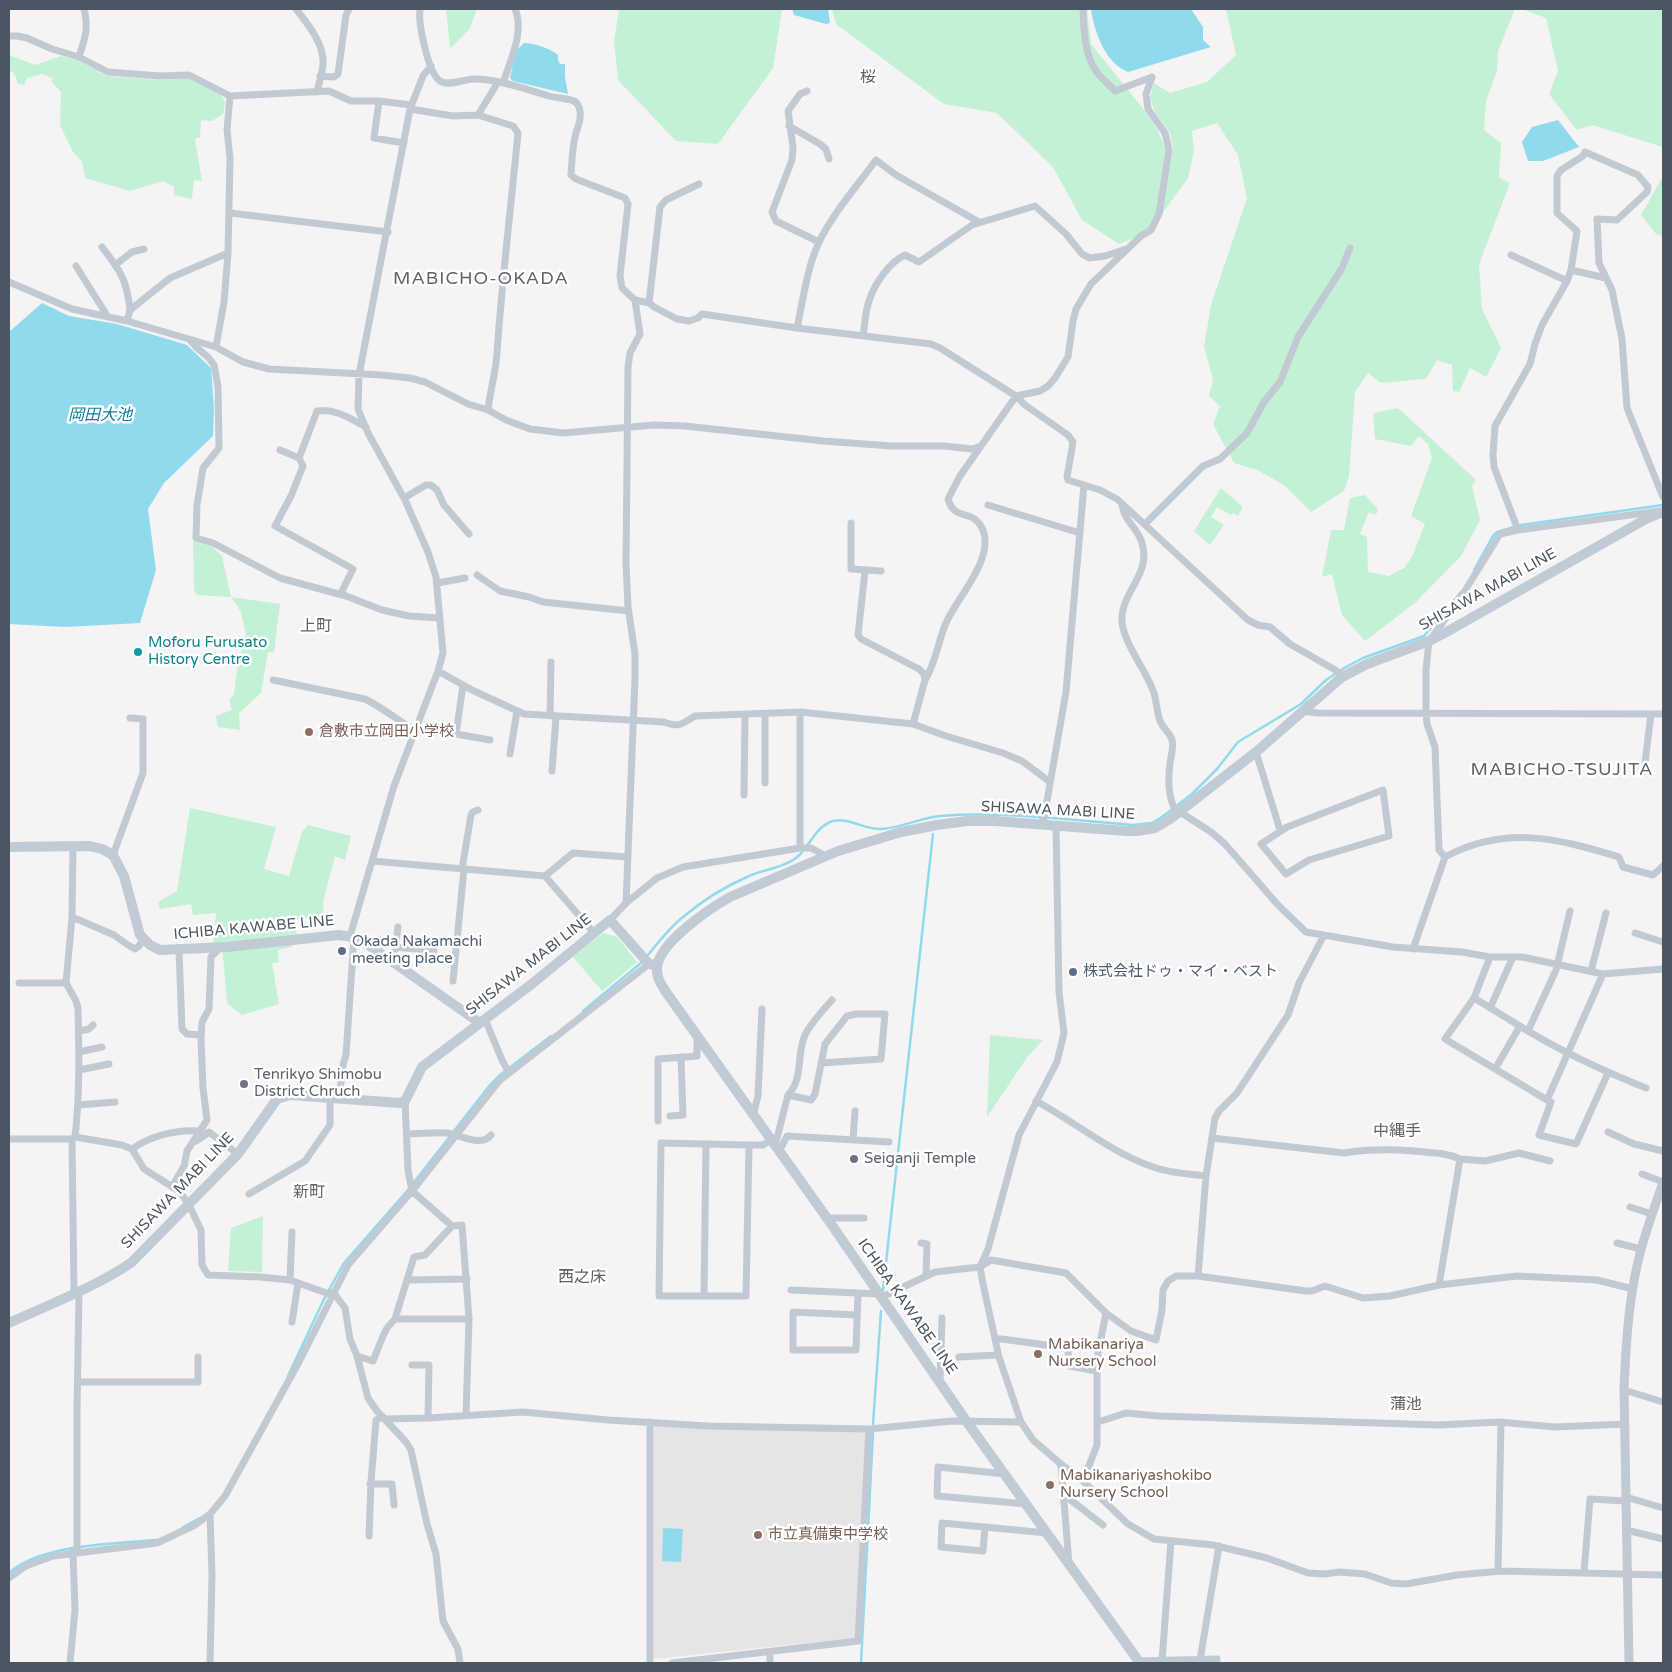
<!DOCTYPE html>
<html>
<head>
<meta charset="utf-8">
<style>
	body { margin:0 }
	#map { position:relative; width:1672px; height:1672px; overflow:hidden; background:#f5f3f3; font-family:"Varela Round",sans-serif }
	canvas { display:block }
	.frame { position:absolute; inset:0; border:10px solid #4a5661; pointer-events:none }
</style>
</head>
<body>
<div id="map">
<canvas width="1672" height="1672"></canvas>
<div class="frame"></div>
</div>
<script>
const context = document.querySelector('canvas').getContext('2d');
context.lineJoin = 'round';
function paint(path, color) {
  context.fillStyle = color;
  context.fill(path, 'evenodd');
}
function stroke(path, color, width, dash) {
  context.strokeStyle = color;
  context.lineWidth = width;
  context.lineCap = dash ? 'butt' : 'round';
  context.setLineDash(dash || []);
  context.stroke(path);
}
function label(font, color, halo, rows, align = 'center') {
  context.font = font + ' "Varela Round","Noto Sans JP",sans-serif';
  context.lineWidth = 5;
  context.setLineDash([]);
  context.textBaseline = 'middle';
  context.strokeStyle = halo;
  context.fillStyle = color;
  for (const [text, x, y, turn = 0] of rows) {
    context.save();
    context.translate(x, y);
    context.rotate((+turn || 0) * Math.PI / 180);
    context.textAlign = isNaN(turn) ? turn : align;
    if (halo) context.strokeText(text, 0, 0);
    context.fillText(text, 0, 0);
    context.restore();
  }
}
paint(new Path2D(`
	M654,1426L866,1432L855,1638L654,1659Z`), '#e6e4e5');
paint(new Path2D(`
	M446,9H477L470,28L450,49Z
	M619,9H782L773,68L718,144L676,141L618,80L614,42Z
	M832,9H1087L1091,44L1145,111L1157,129L1166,150L1156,213L1149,227L1134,238L1119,244L1082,220L1053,167L997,113L944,104L836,24Z
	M1226,9H1515L1498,51L1497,71L1486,101L1484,130L1501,143L1499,178L1510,183L1479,264L1482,309L1501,348L1486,377L1470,368L1459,392L1453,391L1452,365L1437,360L1426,379L1381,383L1368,373L1355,392L1349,476L1344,491L1311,512L1284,485L1257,470L1234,463L1213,424L1220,406L1209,396L1213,379L1204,347L1211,305L1247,198L1238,155L1217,123L1192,131L1194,151L1188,178L1161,215L1173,149L1170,133L1155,112L1150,98L1154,83L1170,93L1207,82L1236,55Z
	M1522,9H1663V147L1592,125L1577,130L1549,94L1558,71L1546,18Z
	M9,55L35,65L61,56L77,60L107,76L160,80L187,78L220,94L225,102L223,114L212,121L201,120L200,137L195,139L202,181L194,180L192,199L174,195V187L163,181L130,191L85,178L82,162L73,152L60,125L61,92L52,82V78L42,74L27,78L24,85L18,84L16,77L12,71L9,73Z
	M1663,176V236L1656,234L1641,215Z
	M1398,408L1476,480L1472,486L1480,520L1461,556L1416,602L1365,641L1342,615L1332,574L1322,577L1331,530H1344L1350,498L1365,495L1378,509L1376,515L1369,512L1360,534L1367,537L1368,572L1389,576L1404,568L1412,557L1425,524L1411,516L1432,458L1428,444L1419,436L1411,446L1375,439L1373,413Z
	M1221,488L1243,507L1238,516L1233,513L1231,515L1217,507L1211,517L1224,525L1210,545L1194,531Z
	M193,541L211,546L222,556L231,597L280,604L274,652H268L261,693L239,713L240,730L218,727L216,716L232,710L229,699L234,695L238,662L246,635L241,612L231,597L196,595L194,589Z
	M190,808L276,827L264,869L289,876L302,832L308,825L351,836L345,860L335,856L323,902L324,917L295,919L297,936L291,947L278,950L279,962L272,963L279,1004L242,1015L227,1003L222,944H213L216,913L193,915L191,904L160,909L158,902L177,891Z
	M603,933L617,937L637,962L602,991L573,957Z
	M990,1035L1043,1040L1028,1056L987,1117Z
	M263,1216L262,1272L228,1271L231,1228Z`), '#c3f1d5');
paint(new Path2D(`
	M792,9H828L830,23L826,24L794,15Z
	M1091,9H1191L1203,27V40L1211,47L1128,72C1105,63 1094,31 1091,9Z
	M524,43C534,43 550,48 558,55V60L560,64H565V77L568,94L513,81L510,78L516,51Z
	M1558,120L1579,147L1543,161H1528L1522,142L1532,127Z
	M42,303L69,316L117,324L187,345L211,368L214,409L213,436L164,483L148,509L156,570L140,623L65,627L9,624V332Z
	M663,1528L683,1529L681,1562L662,1561Z`), '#90daee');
stroke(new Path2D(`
	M1474,570L1493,536L1497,532L1521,525L1663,505
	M647,956C658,943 669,928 683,917C702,901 724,887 747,877C761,870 779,869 793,860C809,851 813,827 833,821C849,817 865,830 881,829C901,828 920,818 940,816C1004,811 1069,820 1133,825L1152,823L1162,817L1192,794L1217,769L1238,742L1301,704L1326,680L1346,667L1363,658L1424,636L1461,592
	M583,1011L641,963
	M883,1290L933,834
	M288,1376L325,1297L344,1263L408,1190L490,1085L500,1075L551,1036
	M873,1424L881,1311
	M183,1527L200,1518
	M9,1573C42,1544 113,1544 156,1540
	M861,1663L873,1433`), '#90daee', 2.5);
stroke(new Path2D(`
	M296,9C308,24 325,45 323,65C322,74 319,83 317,92
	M420,9C418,23 428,73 440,81C448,87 464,79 474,79C499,79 525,89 549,96C556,98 564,98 571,100C575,101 578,104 579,107C583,118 577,127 575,137C572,149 572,163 571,175L576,179L625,198L628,204L620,276L622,288L635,300L649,303L654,307L677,319L689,321L698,318L702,314L797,328L931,344L940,348L1016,396L1025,405L1068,435L1073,442L1067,477L1068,480L1100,490L1117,499L1248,620L1258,625L1270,627L1290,644L1337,671L1342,677
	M1083,9C1084,29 1084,53 1096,71C1101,78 1109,84 1115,91L1152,77
	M9,36H17L27,38L52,49L79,57L108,72L160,76L189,75L230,96L329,91L351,101H379L411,105
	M79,57C85,38 89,29 84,9
	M320,76L334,77L338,74L346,15L349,9
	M503,83C510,61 525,31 515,9
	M807,91L800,94L788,111L793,147L792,160L772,212L776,221L819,242
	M379,101L374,138L404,143
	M410,109L453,116L478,115L498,82
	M478,115L513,126L518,133C511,206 502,280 497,353C496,372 490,391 488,410
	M789,126L820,144L826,149L829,159
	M230,213L388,232
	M102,247C120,270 127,280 130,310
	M1511,255L1567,281
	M115,265L132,252L144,249
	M76,266L108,317
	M1571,270L1606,278
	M9,282L72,309L127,321L189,339L216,347L243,362L269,369L381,375L410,378L425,382L468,404L488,410L506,420L530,429L563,433L654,425L685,426L823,441L892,446H944L972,449L981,446L1016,396L1040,391L1048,386L1055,378L1068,357L1073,321L1076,309L1091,284L1141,236L1151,230L1159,214L1169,150L1165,133L1148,109L1146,94L1152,77
	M649,303L660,207L666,200L699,184
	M127,321L130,310L170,278L228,253L230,158L227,130L230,96
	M797,328C803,300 807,268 819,242C834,212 857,186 876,160L896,175L979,222
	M863,336C865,325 865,312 869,301C874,285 889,262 905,255L919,262L972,225L1035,206L1066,234L1082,254L1090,258L1105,256L1126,249
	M190,340L197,348L208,357L214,365L218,387L219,448L203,468L197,505L196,538L213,543L280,578L346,596L382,610L409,616L439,618
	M216,347L224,302L228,253
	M280,450L299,458
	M404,498L426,485H431L437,490L444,505L469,534
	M1122,504C1123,520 1138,528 1142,543C1152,575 1120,592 1122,622C1124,643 1144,668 1152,688C1157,698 1156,710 1160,721C1163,728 1170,733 1172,740C1174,748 1171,755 1170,763C1168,779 1167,800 1178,814
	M988,505L1080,533
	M851,523V569L881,571
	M1145,524L1203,466L1220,459L1247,433L1264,402L1280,382L1298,337L1342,268L1350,248
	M1518,530L1494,467L1493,455L1495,426L1530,364L1535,344L1542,325L1567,281L1571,270L1577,231L1557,213V176L1561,170L1583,156L1585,152L1638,175L1648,187L1647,192L1617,220L1597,219L1599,263L1612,290L1622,339L1627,408L1663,497
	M865,571L858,635L861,639L919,669L924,674L925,680L913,724
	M477,575L500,591L529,597L543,602L629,611
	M437,583L465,578
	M344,595L342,591L353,569L275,526L291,496L303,466L299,458L317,411C335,408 351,419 366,427
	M438,671L472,690L524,714L664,722C679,728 682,724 695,716L800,712L913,724L946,736L1003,753L1022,761L1050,782
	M273,680L365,699C383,708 398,720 414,730
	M925,680C936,663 938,641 946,623C957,597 998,556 981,526C971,509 954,521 948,499L960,476L981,446
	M463,685L456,734L490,740
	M1304,711L1317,713L1663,714
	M765,714V783
	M550,716L551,662
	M1256,752L1280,830
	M510,754L517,711
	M552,771L556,717
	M1644,771L1651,714
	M1383,790L1389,836L1309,860L1286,874L1261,844L1287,827Z
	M744,795L745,715
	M1180,812L1211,832L1225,844L1278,905L1306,932L1393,947L1462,952L1490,957H1522L1603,974L1663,969
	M1043,824L1066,692L1084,485
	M1056,825L1059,992L1064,1033L1057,1062L1019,1135L988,1249L980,1267L983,1284L999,1357L1021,1422L1033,1440L1061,1464L1083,1481L1128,1524L1154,1539L1213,1545L1267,1558L1308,1573L1324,1574L1339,1572L1365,1574L1391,1583L1406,1584L1457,1575L1501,1571L1663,1575
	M73,845L72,917L66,983L76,1001L78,1008C79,1051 80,1094 75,1137
	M800,848V712
	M113,855L143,773V719L130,718
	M1445,857L1439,850L1435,747L1427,724L1426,714V670L1429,641L1458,602L1500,534L1518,530L1660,511
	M372,861L545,876L594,933
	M462,869L471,815L473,812L478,810
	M545,876L573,853L627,857
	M626,903L635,679V654L628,607L626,564L628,367L630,353L640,334L635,300
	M1570,911L1556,970L1528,1031C1566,1054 1606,1072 1646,1088
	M72,917L114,935L128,945L135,949L139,946L143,939
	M610,920L626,903L657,878L683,867L800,848H811L826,856
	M1635,933L1663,942
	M350,936L394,786L438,671L443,653L436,577L428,552L405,500L368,433L358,409L359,375L410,109L423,76L431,66
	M395,947L434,951
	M1413,949L1445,857C1505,825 1557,838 1619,857L1623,867L1653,875L1663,866
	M179,950L182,1029L187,1034L201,1035
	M1490,957L1474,998L1528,1031
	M393,964L398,927
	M1591,971L1606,913
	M453,981L464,869
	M19,983H66
	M1474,998L1445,1039L1547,1100L1603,974
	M1490,1008L1513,957
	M485,1019L502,1060L509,1073
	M79,1031L89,1029L93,1025
	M79,1052L102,1047
	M1495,1069L1520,1026
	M79,1070L109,1064
	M788,1095C804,1078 796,1055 805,1035C810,1024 824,1009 832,1000
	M339,1099L343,1065L346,1055L354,938
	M1547,1100L1551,1102L1539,1135L1576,1144L1608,1073
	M405,1101L408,1170L412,1191L452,1226L462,1225L469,1319L466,1415
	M1036,1101C1075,1122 1110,1152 1153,1167C1170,1173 1188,1174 1206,1176
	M78,1105L115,1102
	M753,1115L758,1096L762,1009
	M670,1116L683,1115L681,1057
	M658,1121V1059L697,1056V1036
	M1608,1132L1634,1144L1663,1151
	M407,1134C420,1134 434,1132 447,1133C458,1134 482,1148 491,1135
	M1212,1138L1344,1153C1368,1149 1390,1149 1414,1151C1430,1153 1445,1152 1460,1159L1439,1285
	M9,1139H72L75,1137L122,1145L132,1149L144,1169L179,1191L188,1203L201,1230L202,1265L208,1275L260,1277L290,1280L332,1295
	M72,1139L74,1293
	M853,1140L855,1111
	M196,1141L209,1132L238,1154
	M661,1143L749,1145L746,1296H659Z
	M749,1145H763L771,1140
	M775,1146L788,1095L811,1100L815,1094L825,1044L847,1016L856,1014H885L881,1059L821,1063
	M132,1149C150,1136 177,1129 199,1131
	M779,1152L787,1136L889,1142
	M1460,1159L1485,1161L1519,1153L1550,1161
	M1642,1174L1663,1182
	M172,1187L184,1166L187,1151L207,1120L203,1088L201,1040L202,1022L209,1009L211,957L221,947
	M249,1194L305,1161L330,1125V1098
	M1630,1207L1652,1214
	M827,1218H864
	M921,1243L927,1244L926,1276
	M1617,1243L1641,1249
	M1198,1276L1206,1176L1215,1118L1219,1111L1237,1093L1288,1015L1299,983L1324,935
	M290,1280L292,1232
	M407,1280L467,1279
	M791,1290L880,1294
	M333,1292L345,1308L350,1339L357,1356L368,1398L377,1411L406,1442L411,1450L427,1524L436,1554L443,1621L458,1649L460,1663
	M704,1296L706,1144
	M882,1297L935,1272L980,1267L991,1260L1066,1273L1106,1313L1131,1331L1156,1340L1162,1310L1163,1290L1168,1281L1176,1276H1198L1306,1291H1312L1325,1286L1363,1298L1390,1296L1439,1285L1517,1276L1597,1280L1633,1289
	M857,1315L793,1312V1350H856L858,1293
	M395,1319H469
	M292,1322L298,1283
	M995,1339H1002L1068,1348L1069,1366L1097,1371L1098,1353L1106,1313
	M357,1356L373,1361L383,1336L387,1328L395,1319L414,1257L425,1255L452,1226
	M959,1357L998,1355
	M412,1365H429L428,1418
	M940,1381L942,1318
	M78,1382H198V1357
	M1624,1390L1663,1402
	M385,1419L428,1418L523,1412L608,1420L708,1426L869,1429L952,1421L1021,1422
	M1098,1422L1126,1413L1159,1416L1439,1425L1498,1422L1555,1427L1626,1424
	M1061,1464L1069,1564
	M1005,1474L938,1467L937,1496L1026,1504
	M1083,1481L1097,1445V1371
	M370,1484H392L394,1505
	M1063,1494L1103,1525
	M1626,1497L1663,1508
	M210,1514L212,1575L210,1663
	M985,1527L983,1551L941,1547L942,1523L1047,1533
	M1626,1530L1663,1539
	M369,1536L371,1482L376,1420L383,1417
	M77,1552V1411L79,1291
	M1498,1571L1501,1422
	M1584,1572L1590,1499L1626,1501
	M9,1578L26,1566L53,1556L157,1543L195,1525L210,1514L225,1496L299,1362L348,1265L412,1191L499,1081L649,964
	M1200,1660L1219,1546
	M1139,1661L1217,1659
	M1162,1661L1171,1541
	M70,1663L75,1610L73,1552
	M650,1663V1422
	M672,1663L858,1641L869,1429
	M770,1663V1652`), '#c1cad2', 7);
stroke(new Path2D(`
	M1629,1663L1624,1388C1626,1347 1628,1306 1637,1266C1643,1237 1654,1210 1663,1182`), '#c1cad2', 9);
stroke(new Path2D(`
	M9,847L90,846L102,849L113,855L124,876L140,935L150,945L160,950L227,947L339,935C353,936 362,941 373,948L480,1023
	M9,1323C48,1305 98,1286 132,1262L238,1154L277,1099L290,1095L400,1103L405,1101L422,1067L533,983L610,920L649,964L657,965
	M1140,1663L967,1422L827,1218L666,992C661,984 656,977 657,967C660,942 709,909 730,897L838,851L901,832L937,825L967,821H995L1126,831H1137L1155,828L1170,819L1256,752L1342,677L1367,664L1429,641L1450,630L1646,519L1663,512`), '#c1cbd6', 10);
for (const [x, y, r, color] of [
	[138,652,5,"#0f9aa8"],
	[309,732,5,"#8d6e63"],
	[342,951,5,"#5c6f8a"],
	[1073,972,5,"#5c6f8a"],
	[244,1084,5,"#6b7280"],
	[854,1159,5,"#6b7280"],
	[1038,1354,5,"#8d6e63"],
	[1050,1485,5,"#8d6e63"],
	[758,1535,5,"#8d6e63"]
]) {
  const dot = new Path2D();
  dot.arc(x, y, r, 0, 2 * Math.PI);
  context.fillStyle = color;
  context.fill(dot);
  stroke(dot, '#fff', 2);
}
label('15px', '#4a5661', '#fff', [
	["SHISAWA MABI LINE",1488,590,-29],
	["SHISAWA MABI LINE",1058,811,3],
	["ICHIBA KAWABE LINE",254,928,-5],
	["SHISAWA MABI LINE",529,965,-38],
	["SHISAWA MABI LINE",178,1191,-46],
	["ICHIBA KAWABE LINE",907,1307,55]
]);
label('15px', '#0d838f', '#fff', [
	["Moforu Furusato",148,643],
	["History Centre",148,660]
], 'left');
label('15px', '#785e54', '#fff', [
	["倉敷市立岡田小学校",319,732],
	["Mabikanariya",1048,1345],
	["Nursery School",1048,1362],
	["Mabikanariyashokibo",1060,1476],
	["Nursery School",1060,1493],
	["市立真備東中学校",768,1535]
], 'left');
label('15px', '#4e5e75', '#fff', [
	["Okada Nakamachi",352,942],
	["meeting place",352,959],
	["株式会社ドゥ・マイ・ベスト",1083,972]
], 'left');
label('15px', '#5b616d', '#fff', [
	["Tenrikyo Shimobu",254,1075],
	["District Chruch",254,1092],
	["Seiganji Temple",864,1159]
], 'left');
label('16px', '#5f6368', '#fff', [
	["桜",868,78],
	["上町",316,627],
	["中縄手",1397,1132],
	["新町",309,1193],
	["西之床",582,1278],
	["蒲池",1406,1405]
]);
label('italic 16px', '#0c7c9b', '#fff', [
	["岡田大池",100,416]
]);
context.letterSpacing = '1px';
label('18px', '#5f6368', '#fff', [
	["MABICHO-OKADA",481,279],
	["MABICHO-TSUJITA",1562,770]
]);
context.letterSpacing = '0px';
</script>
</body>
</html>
